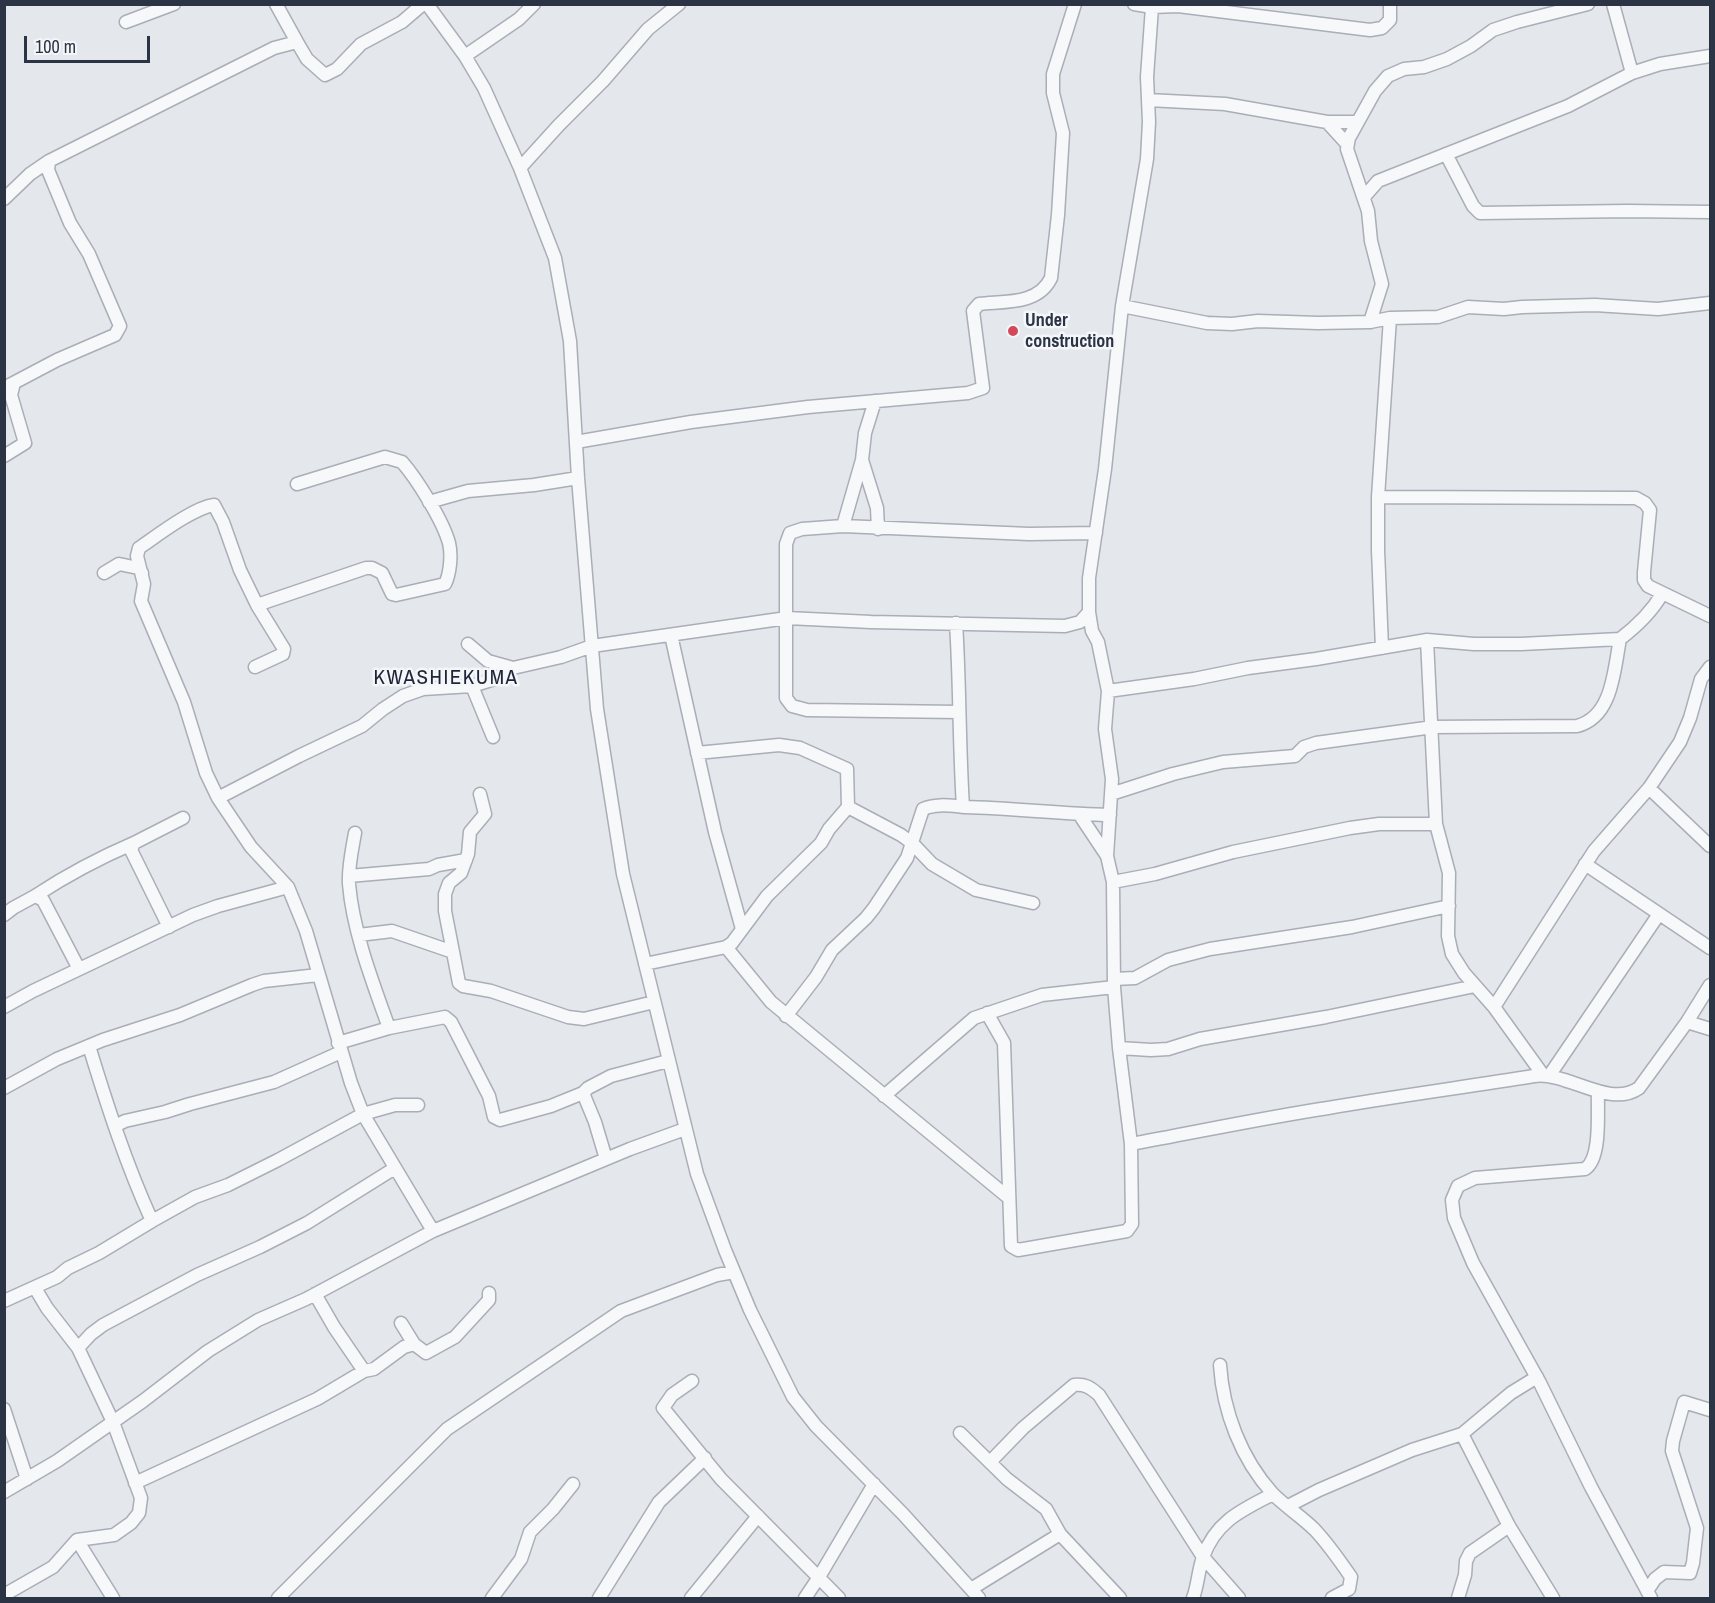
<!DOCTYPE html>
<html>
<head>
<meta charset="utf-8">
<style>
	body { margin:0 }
	#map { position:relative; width:1715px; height:1603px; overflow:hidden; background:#e4e7ec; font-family:"Archivo Narrow",sans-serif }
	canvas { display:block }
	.frame { position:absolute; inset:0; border:6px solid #2b3445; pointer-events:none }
	.scale { position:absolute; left:24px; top:36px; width:126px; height:27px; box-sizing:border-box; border:3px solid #2b3445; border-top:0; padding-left:8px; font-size:18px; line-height:21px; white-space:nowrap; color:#2b3445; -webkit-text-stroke:4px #f4f6f9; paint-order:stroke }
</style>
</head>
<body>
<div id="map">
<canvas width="1715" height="1603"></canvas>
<div class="frame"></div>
<div class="scale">100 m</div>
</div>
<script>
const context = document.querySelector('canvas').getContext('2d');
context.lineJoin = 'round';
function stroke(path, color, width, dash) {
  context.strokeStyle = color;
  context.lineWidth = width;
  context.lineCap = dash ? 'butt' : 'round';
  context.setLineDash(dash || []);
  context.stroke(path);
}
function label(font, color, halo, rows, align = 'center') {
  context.font = font + ' "Archivo Narrow",sans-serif';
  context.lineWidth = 5;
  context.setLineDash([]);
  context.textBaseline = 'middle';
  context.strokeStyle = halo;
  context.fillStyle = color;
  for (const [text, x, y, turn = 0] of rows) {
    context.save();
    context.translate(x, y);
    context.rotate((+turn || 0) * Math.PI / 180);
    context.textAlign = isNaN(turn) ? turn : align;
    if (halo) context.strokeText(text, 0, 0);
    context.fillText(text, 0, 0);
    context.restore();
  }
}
const minor = new Path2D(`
	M276,4L297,42
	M427,4L465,56L484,88L520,168L555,258L570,341L578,478L597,709L623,874L697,1174L725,1250L750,1310L793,1397L816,1426L903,1514L979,1598
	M1134,4L1152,7L1178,6L1370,30L1382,28L1390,20V4
	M1613,4L1632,73
	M126,22L174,4
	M465,56L519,19L534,4
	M1148,100L1225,104L1327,122H1358
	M1327,122L1347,144
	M1446,154L1473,206L1480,213L1627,211L1710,212
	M520,168L559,125L603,81L648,29L679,4
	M1364,197L1378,181L1568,106L1632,73L1660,64L1710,56
	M4,199L30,174L49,161
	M1122,306L1207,323L1232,324L1258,321L1318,323L1370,322L1390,318L1438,317L1468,307L1504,309L1522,307L1595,305L1658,309L1710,303
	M1370,322L1382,284L1371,241L1368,211L1347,149L1349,138L1375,91L1388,76L1404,69L1424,67L1447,59L1471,46L1493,30L1517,22L1588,4
	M4,388L57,360L115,335L120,326L89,254L70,223L48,170L49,161L274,48L297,42L307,59L325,75L337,69L361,44L402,22L423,4
	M576,442L691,422L808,407L968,393L983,388L973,311L979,304C1005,301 1038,305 1051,278L1058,215L1063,133L1053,93V74L1075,4
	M4,456L25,443L11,395L14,383
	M862,460L877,508L878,529
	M297,484L385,457L402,462C417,479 443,521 449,543C452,555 450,574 445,584L396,595L392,594L382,573L372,568H366L257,605L240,570L223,522L214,505C193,508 158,535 139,548L137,556L144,584L141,601L184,702L206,773L218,798L251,847L288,887L306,931L351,1083L363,1114L433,1231
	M1378,497L1636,498L1645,503L1650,510L1644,572V580L1648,586L1710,616
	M429,502L468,491L534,485L578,478
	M843,526L862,460L865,433L875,401
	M104,573L119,564L138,568L142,573
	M956,623C960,684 959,745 963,807
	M671,635L715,832L742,929
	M1427,640L1436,824L1449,873L1448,936L1452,954L1464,973L1494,1007L1543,1075
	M468,644L488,661L513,668
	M1382,648L1378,550V497L1390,318
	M255,667L283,654L284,649L257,605
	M472,686L493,737
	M1108,691L1194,679L1248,668L1316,659L1427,640L1474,644H1521L1620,639
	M959,712L807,710L792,706L786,698V544L790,533L802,529L843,526L1029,534L1096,533
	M697,753L779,745L800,748L847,769L848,807
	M1649,788L1710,846
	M1111,794L1173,774L1223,762L1295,756L1304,747L1316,743L1433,727L1577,726C1613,717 1614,669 1620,639C1637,626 1651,613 1662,594
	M218,798L299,756L362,726L383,709L403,696L423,689L472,686L501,677L513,668L561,657L592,646L787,618L871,622L1065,626L1080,622L1089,612
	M1079,814L1107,856
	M355,833C352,850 348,867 349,884C353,932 373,983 389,1028
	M1585,864L1710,948
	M349,876L429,869L438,865L466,860
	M1113,882L1155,874L1233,852L1350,828L1379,824H1436
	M35,896C67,875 99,858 134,843
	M4,915L13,908L35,896L43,900L79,969
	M169,927L131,850L134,843L183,818
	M359,935L392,931L453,952L459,983L463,986L491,991L568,1017L584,1019L654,1002
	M726,947L771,1002L1009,1198
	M453,952L445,911V894L449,883L461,873L468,854L470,832L485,814L480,794
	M645,964L726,947L732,943L767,896L821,843L829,829L848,807L901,835L912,843L932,864L976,890L1033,903
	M1114,979L1135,978L1168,960L1210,949L1352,927L1449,906
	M4,1007L33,991L193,915L218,906L288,887
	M1494,1007L1594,851L1649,788L1680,742L1690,718L1701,679L1710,667
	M987,1013L1004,1043L1011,1246L1018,1250L1127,1231L1132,1224L1131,1144L1119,1048L1114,987L1113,882L1107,856L1112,779L1105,729L1108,691L1098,642L1092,631L1089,612V578L1105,469L1122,306L1147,159L1149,122L1147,77L1152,7
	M786,1016L816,977L832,950L866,918L874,908L907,858L923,809C936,803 952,806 965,807C1013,808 1061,814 1110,815
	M1687,1022L1710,1029
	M338,1043L389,1028L445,1017L451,1022L489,1096L494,1117L500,1120L551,1106L583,1093L588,1088L611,1076L668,1061
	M89,1046C107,1105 126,1164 152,1221
	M1119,1048L1151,1050L1168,1049L1200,1039L1326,1017L1475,986
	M1549,1076L1659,914
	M4,1088L57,1059L103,1040L180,1015L252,985L264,981L318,975
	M1598,1091C1597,1111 1602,1158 1585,1169L1475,1178L1458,1186L1452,1200L1454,1218L1473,1263L1540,1383L1591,1487L1651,1598
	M583,1093L595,1122L606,1159
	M884,1096L974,1018L1042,995L1114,987
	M115,1126L125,1121L165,1112L190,1104L274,1082L341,1052
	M1131,1144C1197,1132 1262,1118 1328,1108C1397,1096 1466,1087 1534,1076C1567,1071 1609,1109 1639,1088L1687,1022L1710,985
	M315,1294L334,1327L364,1371
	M4,1301L57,1277L68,1268L99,1253L152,1221L195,1197L228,1185L278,1160L363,1114L395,1105H418
	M401,1323L414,1344L426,1353L455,1337L489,1300V1293
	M78,1348L91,1334L103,1325L197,1275L260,1247L307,1223L395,1168
	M1220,1365C1223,1411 1241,1459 1273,1494C1286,1507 1302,1517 1315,1530C1328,1544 1340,1561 1351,1577L1349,1589L1332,1598
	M692,1381L672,1395L663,1408L721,1479L839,1598
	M4,1409L27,1479
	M960,1433L1007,1479L1046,1509L1060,1534L1120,1598
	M1462,1434L1509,1526L1553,1598
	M990,1462L1023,1428L1074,1385C1085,1384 1090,1387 1099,1395L1203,1557L1239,1598
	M135,1483L317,1399L364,1371L374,1369L404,1347L414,1344
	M4,1492L57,1461L143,1401L208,1351L258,1320L306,1299L433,1231L630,1149L685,1129
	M1288,1506L1319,1490L1412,1450L1462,1434L1511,1393L1537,1377
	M77,1540L113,1598
	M971,1589L1060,1534
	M1647,1591L1655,1579L1664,1572L1690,1573L1693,1563L1697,1528L1672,1451L1673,1441L1684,1402L1710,1410
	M4,1595L53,1567L77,1540L114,1535L131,1523L139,1513L141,1498L113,1422L78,1348L47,1308L35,1288
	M278,1598L447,1429L621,1311L717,1275L734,1272
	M492,1598L521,1559L530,1532L553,1509L573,1484
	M599,1598L659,1502L705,1458
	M691,1598L758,1516
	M805,1598L819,1577L874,1484
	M1193,1598C1198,1585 1198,1571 1203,1557C1216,1521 1242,1510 1273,1494
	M1458,1598L1465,1575L1466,1561L1470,1553L1509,1526`);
stroke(minor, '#a9aeb7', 15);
stroke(minor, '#f7f8fa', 12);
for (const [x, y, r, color] of [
	[1013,331,6,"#d1495b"]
]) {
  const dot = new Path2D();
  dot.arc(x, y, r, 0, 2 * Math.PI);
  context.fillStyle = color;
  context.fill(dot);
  stroke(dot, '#f4f6f9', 2);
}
label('bold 18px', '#2b3445', '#f4f6f9', [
	["Under",1025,321],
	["construction",1025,342]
], 'left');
context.letterSpacing = '1.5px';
label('21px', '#1d2536', '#f4f6f9', [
	["KWASHIEKUMA",446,678]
]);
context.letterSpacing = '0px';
</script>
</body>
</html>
